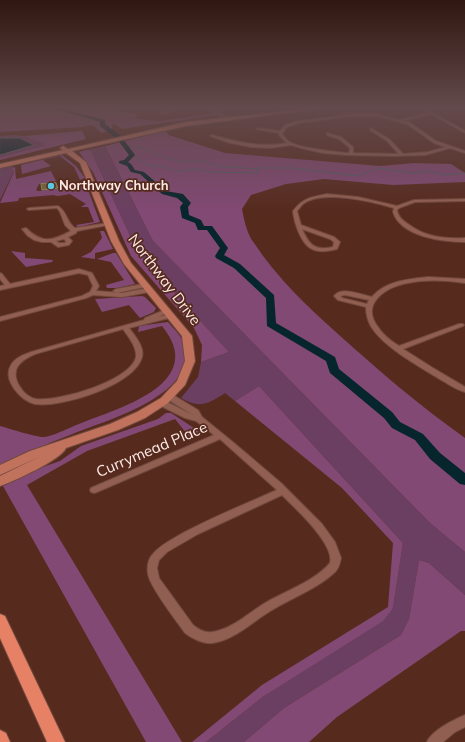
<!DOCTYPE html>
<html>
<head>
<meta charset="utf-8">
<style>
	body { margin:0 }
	canvas { display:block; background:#572a1e }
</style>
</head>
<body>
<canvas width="465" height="742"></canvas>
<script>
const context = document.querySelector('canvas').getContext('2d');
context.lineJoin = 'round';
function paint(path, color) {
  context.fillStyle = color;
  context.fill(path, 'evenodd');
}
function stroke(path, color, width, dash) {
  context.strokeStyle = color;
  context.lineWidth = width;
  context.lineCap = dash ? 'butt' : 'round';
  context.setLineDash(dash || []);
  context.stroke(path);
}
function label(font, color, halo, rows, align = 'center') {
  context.font = font + ' Mulish,sans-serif';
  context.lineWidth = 3.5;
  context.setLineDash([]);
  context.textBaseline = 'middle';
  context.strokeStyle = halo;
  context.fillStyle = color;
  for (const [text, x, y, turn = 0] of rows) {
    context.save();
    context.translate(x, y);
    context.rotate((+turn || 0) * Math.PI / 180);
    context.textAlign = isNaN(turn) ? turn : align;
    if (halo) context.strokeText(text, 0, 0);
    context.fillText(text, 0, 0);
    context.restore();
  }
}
paint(new Path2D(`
	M14,135L24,136L44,144L43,146L0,157V136Z
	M105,146L153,241L430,523L465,552V595L429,563L419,560L409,619L401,635L284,708L244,742H206L264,696L393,608L403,543L259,386L235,401L225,393C208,404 200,409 181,398L198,377L201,362L229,352L138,253L91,151L86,150Z
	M12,165L14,171L0,200V168Z`), '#6b3f61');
paint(new Path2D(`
	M0,108H100L137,114L136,119L160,121L216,113L218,115L122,129L115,124L112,125V130L101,133L96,127L89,125L83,127L0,132Z
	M82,131L86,139L0,160V157L43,146L44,144L24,136Z
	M165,131L169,135L225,153L380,166L414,163L451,164L465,173V182L393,185L324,179L286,184L251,195L242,209C244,220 247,234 254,243C277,278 307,306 338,334C379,371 420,406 465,438V552L430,523L153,241L105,146Z
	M86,150L91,151L138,253L229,352L201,362L202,345L194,328L131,256L93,172L79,152Z
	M62,155L76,166L85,178L80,180L74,167L60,156L43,160L51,166L22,174L21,165Z
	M15,167L16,179L51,171L56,181L39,184L36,190L38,191L72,187L76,184L85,182L100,222L78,227L76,225L94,222L88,207H81L86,204L70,194L58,196L53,195L19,198L18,201L0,203L14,172L12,168Z
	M100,231H104L113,249L95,253V259L81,257L91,252L102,238Z
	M11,251L25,253V258L53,260L52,262L26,267Z
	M113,253H116L135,284L117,288H107L106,285L124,280L111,262L97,259Z
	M142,296L145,297L156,308L154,312L140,318L129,305L102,312L95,299Z
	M168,322C173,328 181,335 184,344C200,396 103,421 70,435C46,444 23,455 0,466V426C11,429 35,437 44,437C52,437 75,425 84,422C123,407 208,382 162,326L138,332L139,326Z
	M259,386L403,543L393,608L383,621L264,696L206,742H192L262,685L388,607L393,543L342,488L235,401Z
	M166,413H171L200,432L198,436L191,439L175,419L87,451L27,485L182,742H146L3,486L37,469L60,461L81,446L158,419Z
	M419,560L429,563L465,595V631H461L337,717L309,742H244L284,708L401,635L409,619Z`), '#814974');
const water = new Path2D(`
	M0,138H20L34,145L0,155Z`);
paint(water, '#06252c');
stroke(water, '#506064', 1);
stroke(new Path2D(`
	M86,117L97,126V130
	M128,146L150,150L157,155L181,162L203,161L217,166L256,169
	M132,155L151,166H161L176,171L199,169L209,172L258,173L256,169L260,168H291L358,176L379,168L411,173L428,171L445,175L465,173
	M0,176L1,174`), '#506064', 1);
paint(new Path2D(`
	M53,108H60L105,120V124L121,136L135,155L128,162L131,164L135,170L144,172L166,191L183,194L191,203L188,207L189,215L201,220L204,226H212L228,248L224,255L240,264L274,295L276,323L335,357L339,369L392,412L400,422L423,434L440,453L465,473V485L460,484L430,459L415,440L392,428L384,418L330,373L326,361L267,326L266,298L234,268L216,258L215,256L220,248L207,230H198L195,223L182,218L180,207L183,203L177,198L162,194L140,174L131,172L127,166L119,163V161L124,160L129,155L117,139L100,126V122Z`), '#06252c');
const building = new Path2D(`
	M56,183L58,188L42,190L41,184Z`);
paint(building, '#776b3a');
stroke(building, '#9b8f5e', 1);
const street = new Path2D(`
	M145,108H210L208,109H171L168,114H161V109H147ZM164,109H168L167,112H164Z
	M210,108H214L225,116L222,117Z
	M425,108H427L428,110L465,131V133L431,114L402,121L409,122L436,141L465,151V153L450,148L425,155L394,156L346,155L323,153L301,148L291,145L270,148L251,147L230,143L210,136L212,135C237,142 261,148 287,143L279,135V133L256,129L258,128L280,131L285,125L299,121L353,114H376L399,120L428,113L425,111ZM353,116H376L407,124L434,143L446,147L428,152L403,154L389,139L371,128L370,130L387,141L399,154L353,153V147L341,137L327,133V135L339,139L350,148L349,153H346C332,151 300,149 288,141C286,139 284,136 282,134L287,127L299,123Z
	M327,194L358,197L397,206L414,200L465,199V201L415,202L399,208L397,210C398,217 403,221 408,224C425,237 444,239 465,238V242C443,242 401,237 393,212L394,208C373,202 322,189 303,204C301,206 299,209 297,211L301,225L334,237L340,242L337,249C329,251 320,253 312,249C301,244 294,222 293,211C303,198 311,197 327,194ZM302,229L330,239L334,242L333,247C315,251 309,245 302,229Z
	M58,206C67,211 66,222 75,228L108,223L110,224L108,225L77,231L76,233L68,237L72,241L69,245L58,247L51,242H42L34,240L28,236L22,229L26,228C42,244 52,241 71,231L65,225L60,212L57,208L29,210L27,209L29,208ZM64,239L66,241L65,243H59L56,241Z
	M79,269L92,273L99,286L96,291L122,293L149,288L152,290L149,292L122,297L93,295L86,298L0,321V317L82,296L90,292L93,286L88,275L79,273L0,290V286L5,285L0,279V273L2,274L10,284Z
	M428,277L465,279V283C445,280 424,279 403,284C383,289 361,305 378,327C383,335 391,341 399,346L459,324H463L464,325L463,326L403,349L433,368L465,387V392C457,390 450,385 443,381C422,368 385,348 372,328C368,322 366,314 366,307L338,300L334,296C342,286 361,295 372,297C385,281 409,279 428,277ZM345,295L369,300L367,304L342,298L340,296Z
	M143,284L146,286L145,287L116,293L113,291L116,289Z
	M167,309L169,310L170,311L169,312L158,317L171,314L174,316L173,317L129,328C134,335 145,347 142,357C135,385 61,408 35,404C21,401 2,380 11,365C15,358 23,355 31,352L144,320L145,318ZM123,329C128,336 137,347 136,357C131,381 58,402 36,399C24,397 10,378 18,366C22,360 29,357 35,354Z
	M167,395H173L198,410L202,417L234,443L281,483L322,524L335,542L341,558C340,563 339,568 335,572C317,589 293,597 272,610C253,621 236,639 213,643C203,644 193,639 185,633C176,620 150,587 148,574C147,567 148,559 153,554C160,545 173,539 183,533C213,517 245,504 277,490L220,439L97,492L94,493L91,492L90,490L91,488L214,435L196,421L185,418L159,405L158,403L159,401H165L193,415L167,399L166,397ZM282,495C295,508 335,544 330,563C315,581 286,591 265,603C250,612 231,630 212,632C205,633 199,630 193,625L159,578L157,568L159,560L167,552L198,534Z
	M465,715V727L455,732L443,742H427C432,730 454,720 465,715Z`);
const secondary = new Path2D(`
	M314,108H325L186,126L72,151L86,162L119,241L131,263L192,336L195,361L185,385L168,403L145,418L118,430L66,448C61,460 14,481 0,486V476L41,456L0,475V465L30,451L110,424L137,412L161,398L177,381L185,361L182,336L124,264L111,241L80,163L66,153L0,168V164L63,150L60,148L63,146L68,149L186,122Z`);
const primary = new Path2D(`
	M0,614L5,616L65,742H47L0,638Z
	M0,730L6,733L10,742H0Z`);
stroke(street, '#71493e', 2);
stroke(secondary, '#71493e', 2);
stroke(primary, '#71493e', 2);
paint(street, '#915f51');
paint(secondary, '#c1725d');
paint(primary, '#e68165');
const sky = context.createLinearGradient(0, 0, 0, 211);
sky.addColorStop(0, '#301710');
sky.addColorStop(0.51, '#634a4c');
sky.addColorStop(1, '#634a4c00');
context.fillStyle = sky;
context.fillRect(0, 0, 465, 211);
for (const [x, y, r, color] of [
	[51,186,4,"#58c9e3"]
]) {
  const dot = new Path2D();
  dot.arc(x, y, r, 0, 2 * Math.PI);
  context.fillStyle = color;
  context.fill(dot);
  stroke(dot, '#572a1e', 1.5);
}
label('bold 13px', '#fceae5', '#572a1e', [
	["Northway Church",59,186]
], 'left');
label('15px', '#fceae5', '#572a1e', [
	["Northway Drive",164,280,53],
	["Currymead Place",152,450,-23]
]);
</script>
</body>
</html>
